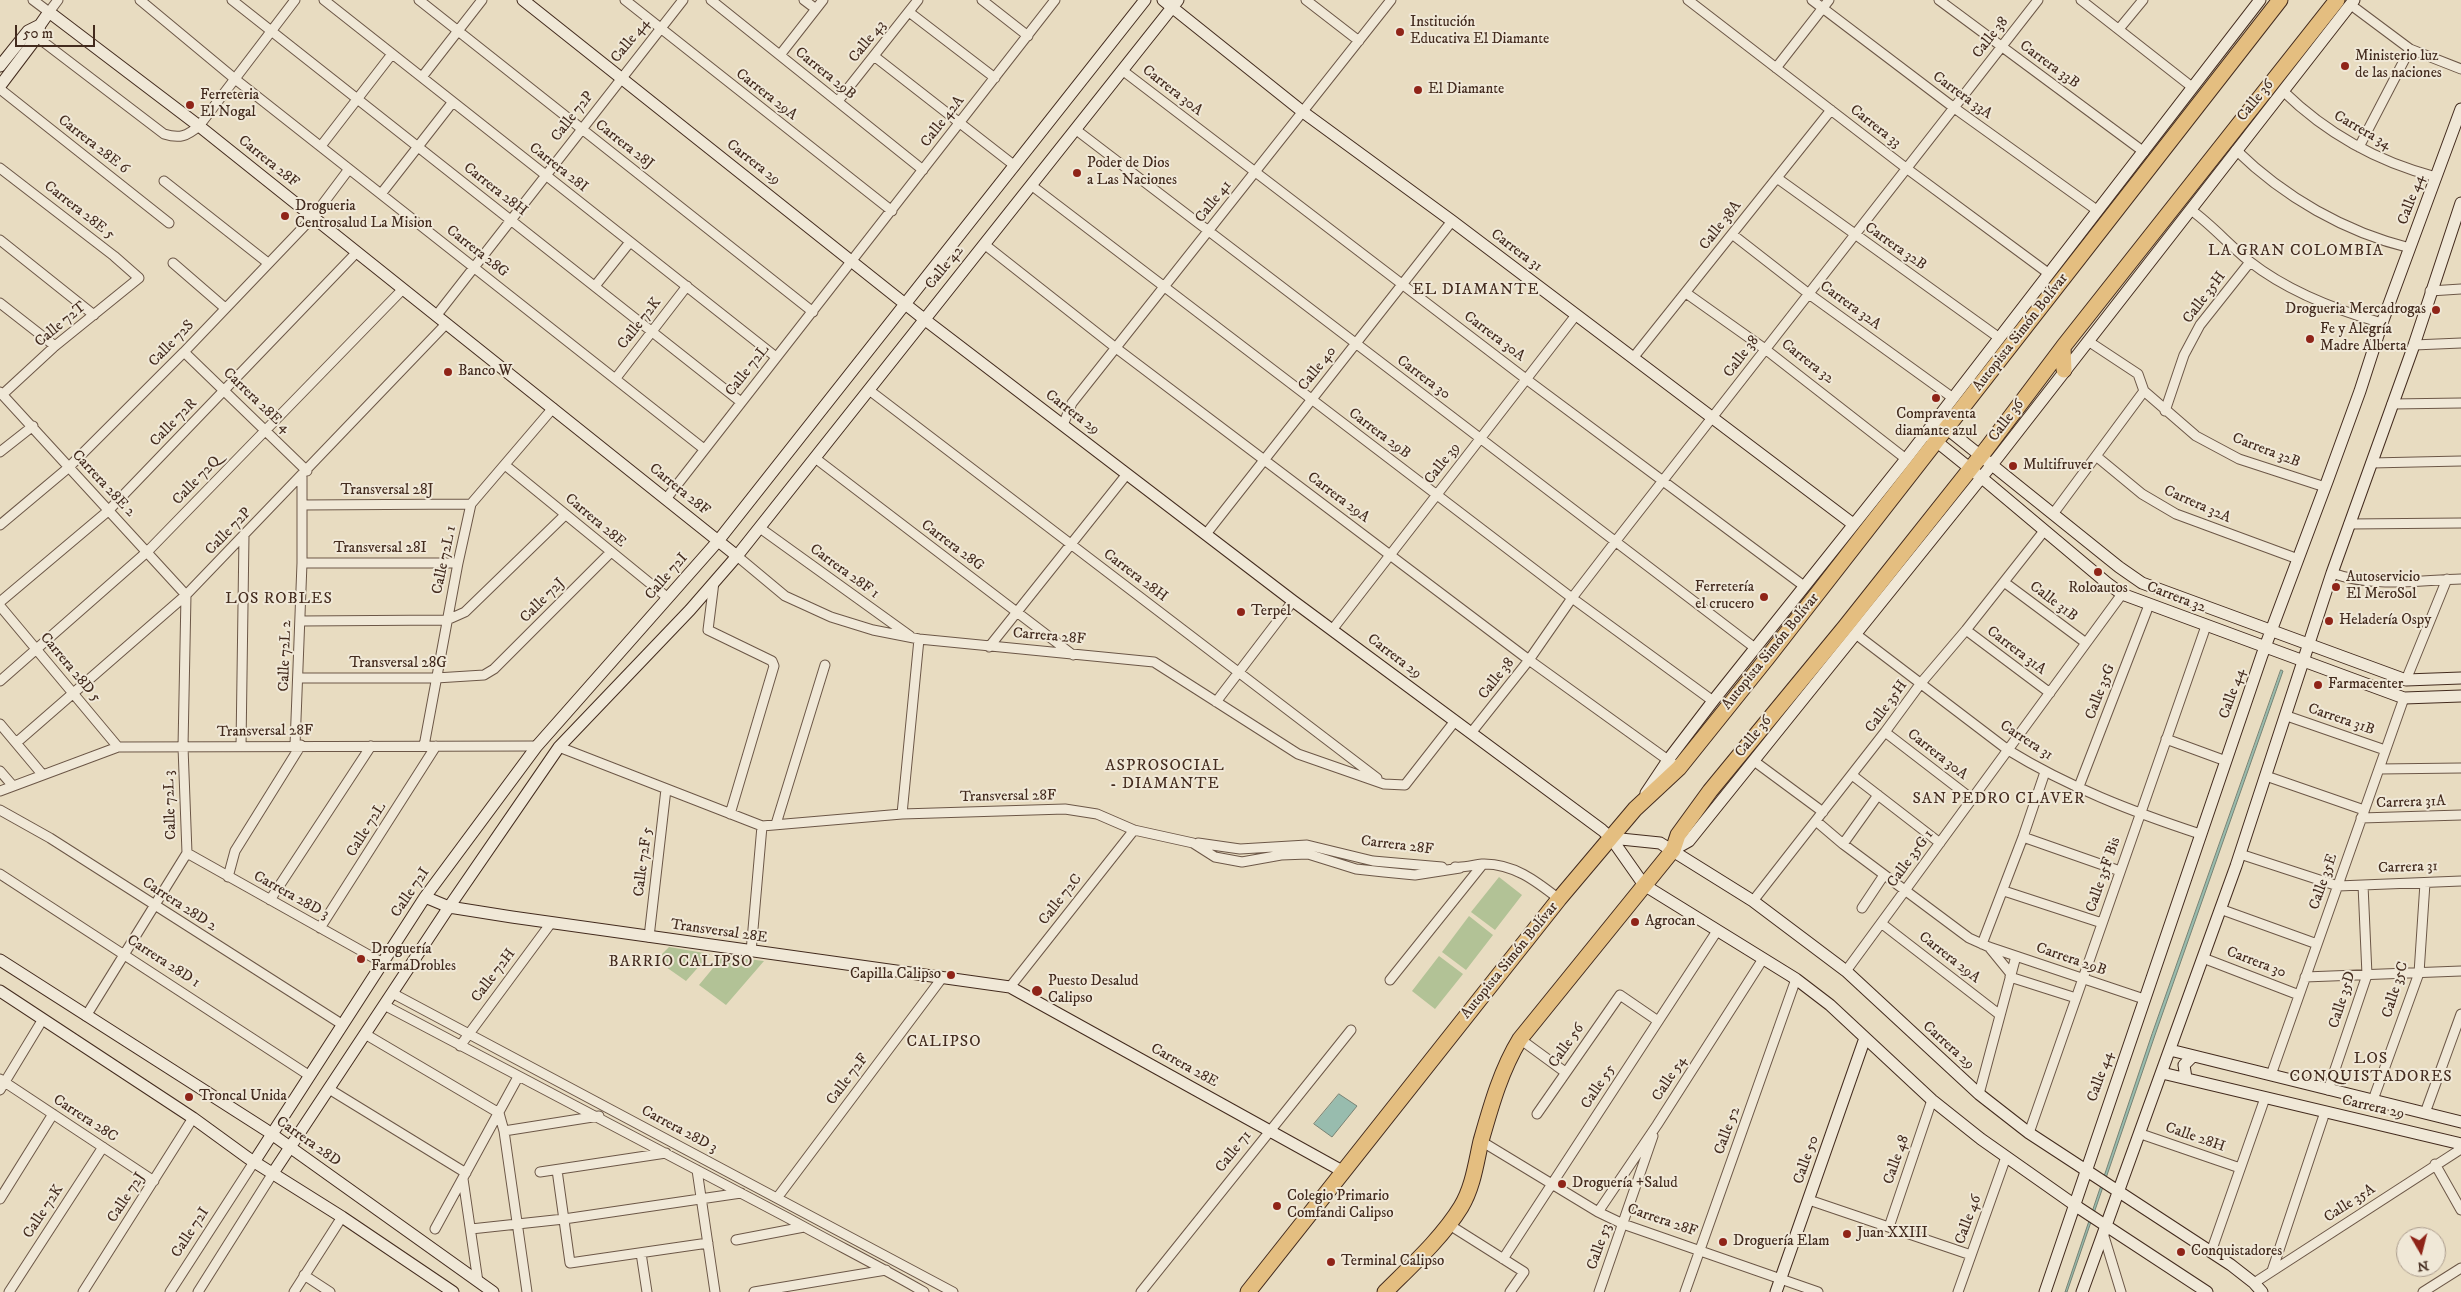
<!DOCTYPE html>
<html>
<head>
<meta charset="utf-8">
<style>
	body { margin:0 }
	#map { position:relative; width:2461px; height:1292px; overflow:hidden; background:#e8dcc1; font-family:"IM FELL DW Pica",serif }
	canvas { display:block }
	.north { position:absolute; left:2396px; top:1227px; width:50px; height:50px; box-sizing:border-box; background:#f0e8d7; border:1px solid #ab9c8d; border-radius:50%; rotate:172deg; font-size:14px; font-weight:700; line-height:20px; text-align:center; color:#432b1e }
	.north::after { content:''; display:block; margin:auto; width:18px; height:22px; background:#8f2418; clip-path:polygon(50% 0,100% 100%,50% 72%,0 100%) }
	.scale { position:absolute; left:15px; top:25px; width:80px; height:22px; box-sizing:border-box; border:2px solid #432b1e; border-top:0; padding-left:6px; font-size:15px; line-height:18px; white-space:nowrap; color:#432b1e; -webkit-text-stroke:4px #f0e8d7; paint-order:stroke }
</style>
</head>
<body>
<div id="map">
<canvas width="2461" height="1292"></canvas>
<div class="north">N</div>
<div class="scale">50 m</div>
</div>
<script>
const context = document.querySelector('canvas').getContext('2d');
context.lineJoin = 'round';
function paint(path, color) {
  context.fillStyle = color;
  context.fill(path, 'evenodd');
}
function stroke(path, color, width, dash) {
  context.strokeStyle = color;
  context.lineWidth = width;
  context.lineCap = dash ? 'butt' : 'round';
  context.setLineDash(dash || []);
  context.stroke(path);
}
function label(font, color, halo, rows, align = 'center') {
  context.font = font + ' "IM FELL DW Pica",serif';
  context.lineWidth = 4;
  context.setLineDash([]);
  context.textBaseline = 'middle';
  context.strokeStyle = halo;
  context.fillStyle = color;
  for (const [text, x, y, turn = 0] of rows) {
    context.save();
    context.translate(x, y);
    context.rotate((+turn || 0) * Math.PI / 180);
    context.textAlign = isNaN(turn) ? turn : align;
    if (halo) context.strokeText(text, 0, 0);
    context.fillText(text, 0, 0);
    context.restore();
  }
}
paint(new Path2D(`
	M1499,877L1522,895L1495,930L1471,912Z
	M1469,916L1493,935L1466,970L1442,952Z
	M669,947L710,954L686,981L656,960Z
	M723,956L764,961L726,1005L699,985Z
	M1439,956L1463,974L1435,1009L1412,991Z`), '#b2c296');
const water = new Path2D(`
	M2281,670L2283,671L2155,1035L2067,1292H2065L2152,1034Z
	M1339,1094L1357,1106L1332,1137L1314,1124Z`);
paint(water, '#98bcae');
stroke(water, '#768274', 1);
const street = new Path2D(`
	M33,0L49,12L58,0
	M140,0L235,79L704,449
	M232,0L741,402
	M324,0L776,357
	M419,0L813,312
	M625,0L892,211
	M711,0L923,170
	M804,0L816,9
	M982,0L1028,36
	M1306,0L1359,41
	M1688,0L1906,168L2048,273
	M1812,0L1953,107L2098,211
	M1939,0L2144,152
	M2081,0L2192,87
	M2351,5L2410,49L2461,69
	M909,12L995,78
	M2119,29L2143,0
	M33,34L164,134C180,139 187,136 199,126L295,0
	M780,55L823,0
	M874,56L1015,166
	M1776,68L1829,0
	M1122,70L1526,379L1804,586
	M422,77L482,0
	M0,89L169,223
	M2283,91C2326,133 2378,162 2436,177
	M838,101L918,0
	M1075,129L1755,648
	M321,146L392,54
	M2359,147L2410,49
	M2236,150C2284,197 2345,232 2410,248
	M0,168L114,256L139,278L55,346L3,394
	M1777,178L1998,337
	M164,181L268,263
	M1031,185L1572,598L1713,701
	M381,194L452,103
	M2191,210C2212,225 2229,245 2249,261C2287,291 2336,310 2382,323
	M1732,234L1809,294L1953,398
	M0,240L94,315
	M984,244L1116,348L1529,660L1679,768
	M173,263L225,308
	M595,286L630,242
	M2430,291L2461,289
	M1686,293L1765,349L1906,459
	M0,303L55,346
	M436,316L683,0
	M2088,341L2138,374L2144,391L2196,436L2239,459L2325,487
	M2414,345L2461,343
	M184,352L307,471
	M1633,358L1831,110
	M616,378L687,286
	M869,390L1377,778
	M0,392L186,595
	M2392,404L2461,403
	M2165,411L2184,355L2200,325L2250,262
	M1063,425L1072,403L1391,0
	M0,452L33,426
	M2096,456L2142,494L2176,514L2298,559
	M815,458L1073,655
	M2371,463L2461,461
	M505,465L668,598
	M666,499L1055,0
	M302,505L471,504
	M2053,514L2144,391
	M2349,524L2461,523
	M0,525L68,468L184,352L313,217L349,169
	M760,528L910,636
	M1206,534L1452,221
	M737,556L785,596L831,617L873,630L919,639L1154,662L1298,754L1384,784L1405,785L1455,721
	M302,563H458
	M2332,573C2373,588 2418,580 2461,579
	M714,582L708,630L772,661L774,666L730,814
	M2004,582L2086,643
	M0,602L108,511L357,252
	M0,606L118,747
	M301,621L447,620L465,612L565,515
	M1332,630L1576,315
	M1966,630L2050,693
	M1857,635L2008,750C2068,787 2133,812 2200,834
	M989,647L1127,474
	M299,678H436L484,675L494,669L610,553
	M2406,680L2447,579
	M0,681L148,551L403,289
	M1216,702L1293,601
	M2287,716L2385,750
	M0,724L42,774
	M1885,732L1972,799
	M1471,733L1529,660L1572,598L1615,542L2038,0
	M2166,739L2226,761
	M16,743L186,595L446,324
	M295,745L302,563V477
	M241,746L244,535
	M424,746L458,563L471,504L553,408
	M559,747L762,826L902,814L1065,809L1097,814L1134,830L1193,843L1215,857L1242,862L1281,855L1308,854L1356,869L1384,872L1415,875L1460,868
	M1754,761L1823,812
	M2379,769L2461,768
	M0,771L13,786
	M1852,775L1940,843
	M2266,776L2364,810
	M2078,789L2149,605
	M0,791L118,747L537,746
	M0,810L50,838L343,1025
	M902,814L919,639
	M2361,818L2461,815
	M1816,821L1843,844L1969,938L1989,947L2144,999
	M776,824L825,665
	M2023,837L2120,871
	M1198,843L1240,849L1307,845L1373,861L1442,867
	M1843,844L1878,795
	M187,853L383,963
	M2240,854L2338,886L2461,881
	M1455,867C1464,868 1473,865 1482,864C1513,863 1536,881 1559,899
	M0,874L310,1076
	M228,877L235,851L301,745
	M2004,891L2102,923
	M270,900L371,746
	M1753,901L1885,732L1921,683L1966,630L2044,531
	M1862,908L1884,875
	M2220,909L2317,944
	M1881,923L2000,1015
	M320,928L436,746
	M649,937L666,789
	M1982,944L2023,837L2045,772
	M1989,947L2011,974
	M751,952L762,826
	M2203,958L2299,995
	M1846,971L2122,594
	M2010,977L2076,998
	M2305,977L2461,971
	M1390,980L1483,864
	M1010,987L1134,830
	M392,993L953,1292
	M384,1005C518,1077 654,1146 788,1218C833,1243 879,1266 924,1292
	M86,1016L187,853L183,747L186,595
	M365,1034L499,1113L504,1131L527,1292
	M1520,1039L1565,1072
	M460,1046L551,923
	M2271,1075L2404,698
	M0,1079L154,1181
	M329,1089L466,1173
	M0,1090L43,1019
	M2328,1090L2367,975L2363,885
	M1979,1094L2016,956
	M2373,1100L2419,973L2425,883
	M2425,1113L2461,1014
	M1537,1114L1620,995L1658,1021
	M504,1131L599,1116
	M2029,1133L2206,626
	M2141,1134L2240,1168
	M1481,1141L1598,1212L1623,1224L1818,1292
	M2435,1164L2461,1210
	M557,1170L570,1263L708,1243
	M697,1170L715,1292
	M540,1172L666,1153
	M463,1179L478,1282
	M777,1198L942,978
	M0,1199L53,1114
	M1809,1200L1971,1255
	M1598,1212L1657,1125L1763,959
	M1448,1224L1524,1272L1510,1292
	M1889,1227L1932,1100
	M435,1229L518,1077
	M471,1229L564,1219L741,1193
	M2103,1233L2121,1292
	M736,1240L804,1227
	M2211,1252L2265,1098
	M641,1253L647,1292
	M1503,1259L1717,931
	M2272,1271L2325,1112
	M304,1275L330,1292
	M2254,1283L2461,1149
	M9,1292L103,1147
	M83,1292L193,1118
	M170,1292L254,1162
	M198,1292L273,1173
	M294,1292L342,1217
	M754,1292L886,1270
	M1141,1292L1351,1030
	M1599,1292L1653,1136
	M1685,1292L1796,979
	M1958,1292L2006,1157
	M2423,1292L2461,1268`);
const secondary = new Path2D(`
	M523,0L924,319L1293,601L1602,830L1611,838L1644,885L1796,979L1830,1005L1932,1100L1981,1139L2079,1208L2207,1292
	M1163,0L1303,112L1452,221L1853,524
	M0,66L28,31L40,25
	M0,86L37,37L40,25L49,12L199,126L737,556
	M1941,424L2119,567L2142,583L2406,680L2461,678
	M1931,437L1988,483L2107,583L2122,594L2404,698L2461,696
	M1646,793L1668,760L1713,701L1906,459L2260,0
	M1611,838L1660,843L1753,901L1846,971L1979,1094L2029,1133L2231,1265L2254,1283L2262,1292
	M1673,850L1689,841L1998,457L2354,0
	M425,897L449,907L512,917L1010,987L1344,1172
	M0,960L266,1130L493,1292
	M0,991L193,1118L248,1158L342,1217L453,1292
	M2170,1050L2461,1122
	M2162,1073L2461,1144
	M2186,1078L2184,1065L2193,1056
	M254,1162L425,897L537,746L718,541L1145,0
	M273,1173L449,907L559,747L690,610L737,556L1178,0
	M1776,1292L1865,1038
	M2045,1292L2262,655L2328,479L2360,391L2382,323L2461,109
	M2082,1292L2236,866L2332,573L2414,345L2461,203`);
const highway = new Path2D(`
	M2063,347L2064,370
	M1248,1292L1559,899L1635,809L1679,768L1768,657L2280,0
	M1385,1292C1411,1266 1442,1238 1461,1207C1473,1187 1476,1163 1481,1141C1491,1106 1501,1070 1520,1039L1673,850L1678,835L1710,791L1845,627L1987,448L2063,347L2337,0`);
stroke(street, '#6c5747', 11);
stroke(secondary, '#432b1e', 13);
stroke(highway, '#432b1e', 17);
stroke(street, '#f0e8d7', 9);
stroke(secondary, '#f0e8d7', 11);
stroke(highway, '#e4be80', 15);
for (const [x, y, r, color] of [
	[1400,32,5,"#8f2418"],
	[2345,66,5,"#8f2418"],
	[1418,90,5,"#8f2418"],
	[190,105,5,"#8f2418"],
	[1077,173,5,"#8f2418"],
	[285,216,5,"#8f2418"],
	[2436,310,5,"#8f2418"],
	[2310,339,5,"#8f2418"],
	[448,372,5,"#8f2418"],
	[1936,398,5,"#8f2418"],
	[2013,466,5,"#8f2418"],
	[2098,572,5,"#8f2418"],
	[2336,587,5,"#8f2418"],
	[1764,597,5,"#8f2418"],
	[1241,612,5,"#8f2418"],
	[2329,621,5,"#8f2418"],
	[2318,685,5,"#8f2418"],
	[1635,922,5,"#8f2418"],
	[361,959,5,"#8f2418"],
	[951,975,5,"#8f2418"],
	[1037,991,6,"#8f2418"],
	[189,1097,5,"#8f2418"],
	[1562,1184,5,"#8f2418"],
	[1277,1206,5,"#8f2418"],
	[1847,1234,5,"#8f2418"],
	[1723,1242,5,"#8f2418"],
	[2181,1252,5,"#8f2418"],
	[1331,1262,5,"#8f2418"]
]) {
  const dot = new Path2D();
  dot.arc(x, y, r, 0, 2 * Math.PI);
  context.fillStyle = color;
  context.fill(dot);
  stroke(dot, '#f0e8d7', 2);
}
label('15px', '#432b1e', '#f0e8d7', [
	["Institución",1410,23],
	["Educativa El Diamante",1410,40],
	["Ministerio luz",2355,57],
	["de las naciones",2355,74],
	["El Diamante",1428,90],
	["Ferreteria",200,96],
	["El Nogal",200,113],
	["Poder de Dios",1087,164],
	["a Las Naciones",1087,181],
	["Drogueria",295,207],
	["Centrosalud La Mision",295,224],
	["Drogueria Mercadrogas",2426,310,"right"],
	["Fe y Alegría",2320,330],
	["Madre Alberta",2320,347],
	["Banco W",458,372],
	["Compraventa",1936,415,"center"],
	["diamante azul",1936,432,"center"],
	["Multifruver",2023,466],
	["Autoservicio",2346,578],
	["El MeroSol",2346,595],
	["Ferretería",1754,588,"right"],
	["el crucero",1754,605,"right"],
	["Roloautos",2098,589,"center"],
	["Terpel",1251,612],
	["Heladería Ospy",2339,621],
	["Farmacenter",2328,685],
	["Agrocan",1645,922],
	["Droguería",371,950],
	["FarmaDrobles",371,967],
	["Capilla Calipso",941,975,"right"],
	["Puesto Desalud",1048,982],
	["Calipso",1048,999],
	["Troncal Unida",199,1097],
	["Droguería +Salud",1572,1184],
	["Colegio Primario",1287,1197],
	["Comfandi Calipso",1287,1214],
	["Juan XXIII",1857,1234],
	["Droguería Elam",1733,1242],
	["Conquistadores",2191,1252],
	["Terminal Calipso",1341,1262]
], 'left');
label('15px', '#432b1e', '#f0e8d7', [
	["Calle 38",1991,38,-52],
	["Calle 44",631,41,-51],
	["Calle 43",868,42,-51],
	["Carrera 33B",2049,65,36],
	["Carrera 29B",825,74,39],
	["Carrera 30A",1172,91,38],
	["Carrera 29A",766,95,38],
	["Carrera 33A",1962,96,36],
	["Calle 36",2256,101,-51],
	["Calle 72P",573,117,-52],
	["Calle 42A",943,122,-52],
	["Carrera 33",1875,127,38],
	["Carrera 34",2362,131,30],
	["Carrera 28E 6",93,145,38],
	["Carrera 28J",624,145,38],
	["Carrera 28F",268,162,39],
	["Carrera 29",753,163,38],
	["Carrera 28I",558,168,38],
	["Carrera 28H",495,190,38],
	["Calle 44",2412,200,-70],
	["Calle 41",1214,202,-52],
	["Carrera 28E 5",79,211,38],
	["Calle 38A",1721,226,-52],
	["Carrera 32B",1895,247,35],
	["Carrera 31",1516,251,37],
	["Carrera 28G",477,252,38],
	["Calle 42",945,268,-51],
	["Calle 35H",2205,298,-53],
	["Carrera 32A",1850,306,36],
	["Calle 72K",640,324,-52],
	["Calle 72T",61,325,-40],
	["Autopista Simón Bolívar",2021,333,-52],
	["Carrera 30A",1494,337,37],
	["Calle 72S",172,344,-46],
	["Calle 38",1742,357,-53],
	["Carrera 32",1807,362,38],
	["Calle 40",1318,369,-52],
	["Calle 72L",748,371,-52],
	["Carrera 30",1423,378,37],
	["Carrera 28E 4",256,401,44],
	["Carrera 29",1072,413,37],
	["Calle 36",2007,421,-53],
	["Calle 72R",174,423,-46],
	["Carrera 29B",1379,434,37],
	["Carrera 32B",2266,451,21],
	["Calle 39",1443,464,-52],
	["Calle 72Q",197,481,-46],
	["Carrera 28E 2",103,484,47],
	["Carrera 28F",679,490,39],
	["Transversal 28J",387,491],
	["Carrera 29A",1338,498,37],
	["Carrera 32A",2197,505,24],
	["Carrera 28E",595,521,40],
	["Calle 72P",229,532,-46],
	["Carrera 28G",952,546,37],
	["Transversal 28I",380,549],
	["Calle 72L 1",445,560,-78],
	["Carrera 28F 1",844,572,36],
	["Carrera 28H",1135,576,37],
	["Calle 72I",667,577,-49],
	["Carrera 32",2176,598,21],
	["Calle 72J",543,601,-45],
	["Calle 31B",2053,602,37],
	["Carrera 28F",1049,637,5],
	["Carrera 31A",2016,651,37],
	["Autopista Simón Bolívar",1771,652,-51],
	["Calle 72L 2",286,656,-88],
	["Carrera 29",1394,657,37],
	["Transversal 28G",398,664],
	["Carrera 28D 5",70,668,50],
	["Calle 38",1497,679,-52],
	["Calle 35G",2101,692,-69],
	["Calle 44",2233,694,-71],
	["Calle 35H",1887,707,-54],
	["Carrera 31B",2341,720,19],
	["Transversal 28F",265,732,-1],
	["Calle 36",1754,737,-51],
	["Carrera 31",2026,741,33],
	["Carrera 30A",1937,755,38],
	["Transversal 28F",1008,797,-1],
	["Carrera 31A",2411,803,-2],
	["Calle 72L 3",171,805,-92],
	["Calle 72L",367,830,-58],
	["Carrera 28F",1397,846,7],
	["Calle 35G 1",1911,859,-54],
	["Calle 72F 5",644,862,-83],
	["Carrera 31",2408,868,-2],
	["Calle 35F Bis",2104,875,-71],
	["Calle 35E",2324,882,-71],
	["Calle 72I",411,893,-56],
	["Carrera 28D 3",291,896,29],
	["Calle 72C",1061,900,-52],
	["Carrera 28D 2",179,905,33],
	["Transversal 28E",719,932,8],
	["Carrera 29A",1949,958,38],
	["Carrera 29B",2071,960,19],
	["Autopista Simón Bolívar",1510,961,-51],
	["Carrera 28D 1",163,962,33],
	["Carrera 30",2256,963,21],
	["Calle 72H",494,976,-53],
	["Calle 35C",2396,990,-73],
	["Calle 35D",2343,1000,-73],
	["Calle 56",1567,1046,-55],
	["Carrera 29",1948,1046,42],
	["Carrera 28E",1184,1066,29],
	["Calle 44",2101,1077,-71],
	["Calle 54",1670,1079,-57],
	["Calle 72F",848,1080,-53],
	["Calle 55",1599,1087,-57],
	["Carrera 29",2373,1108,13],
	["Carrera 28C",85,1119,33],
	["Carrera 28D 3",679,1130,28],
	["Calle 52",1728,1131,-70],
	["Calle 28H",2195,1138,19],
	["Carrera 28D",308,1142,35],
	["Calle 71",1234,1152,-52],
	["Calle 50",1807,1160,-71],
	["Calle 48",1897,1160,-71],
	["Calle 72J",127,1198,-57],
	["Calle 35A",2350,1204,-33],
	["Calle 72K",44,1212,-57],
	["Calle 46",1969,1220,-70],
	["Carrera 28F",1662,1221,19],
	["Calle 72I",191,1233,-57],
	["Calle 53",1600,1247,-71]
]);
context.letterSpacing = '1px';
label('16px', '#432b1e', '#f0e8d7', [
	["LA GRAN COLOMBIA",2296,252],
	["EL DIAMANTE",1476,291],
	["LOS ROBLES",279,600],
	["ASPROSOCIAL",1165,767],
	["- DIAMANTE",1165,785],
	["SAN PEDRO CLAVER",1999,800],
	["BARRIO CALIPSO",681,963],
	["CALIPSO",944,1043],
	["LOS",2371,1060],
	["CONQUISTADORES",2371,1078]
]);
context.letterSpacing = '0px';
</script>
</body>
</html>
